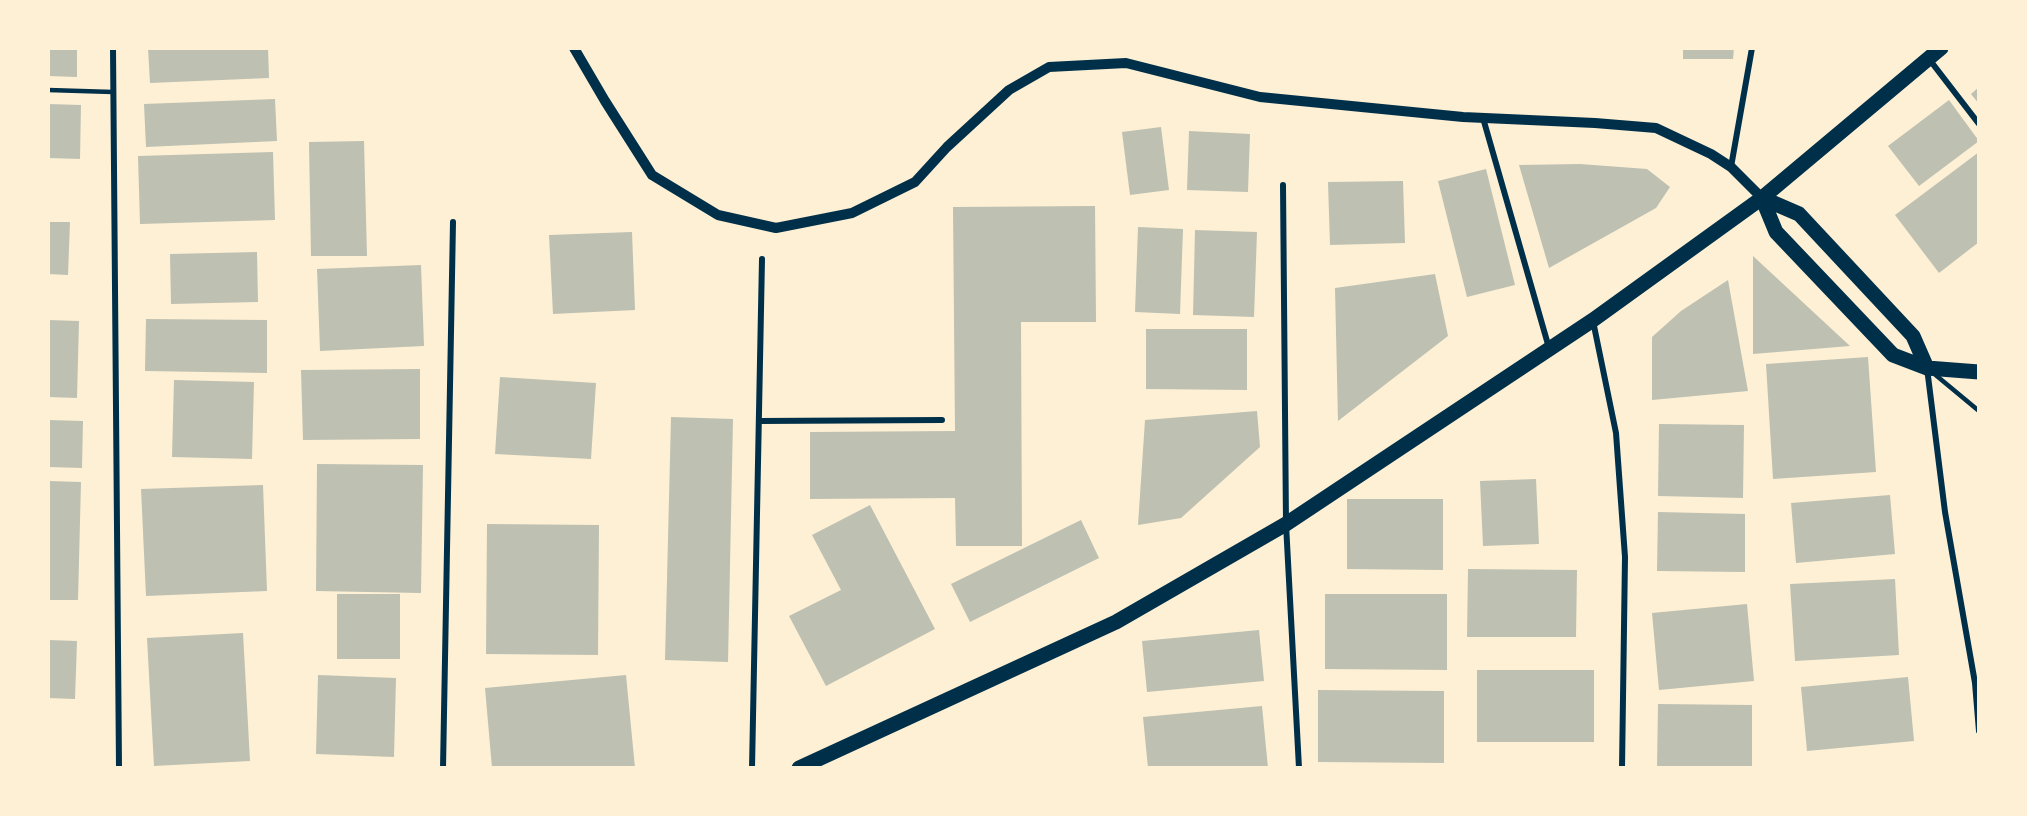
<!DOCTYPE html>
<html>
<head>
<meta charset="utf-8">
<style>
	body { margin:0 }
	#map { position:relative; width:2027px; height:816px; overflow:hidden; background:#fdf0d5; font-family:Georgia,serif }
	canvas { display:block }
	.frame { position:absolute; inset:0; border:50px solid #fdf0d5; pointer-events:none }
</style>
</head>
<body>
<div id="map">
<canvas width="2027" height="816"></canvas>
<div class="frame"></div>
</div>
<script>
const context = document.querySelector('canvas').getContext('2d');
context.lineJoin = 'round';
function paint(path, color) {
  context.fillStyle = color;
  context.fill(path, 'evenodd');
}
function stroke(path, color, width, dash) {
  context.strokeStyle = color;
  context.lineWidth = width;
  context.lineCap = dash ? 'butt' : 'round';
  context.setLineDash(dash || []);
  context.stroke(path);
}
paint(new Path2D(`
	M48,48H77V77L48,76Z
	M148,48H268L269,78L150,83Z
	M1683,48H1734L1733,59H1683Z
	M1979,87V104L1971,94Z
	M275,99L277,141L146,147L144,104Z
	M1949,100L1979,141L1919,186L1888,146Z
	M48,104L81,105L80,159L48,158Z
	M1161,127L1169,190L1130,195L1122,132Z
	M1189,131L1250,134L1248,192L1187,190Z
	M364,141L367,256H311L309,142Z
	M273,152L275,220L140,224L138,156Z
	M1979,152V242L1939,273L1895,215Z
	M1580,164L1647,169L1670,187L1656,208L1549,268L1519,165Z
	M1486,169L1515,285L1467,297L1438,181Z
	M1403,181L1405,243L1330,245L1328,182Z
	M1095,206L1096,322H1021L1022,546H956L955,498L810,499V432L955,431L953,207Z
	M48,222H70L68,275L48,274Z
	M1138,227L1183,229L1180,314L1135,312Z
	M1195,230L1257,232L1254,317L1193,315Z
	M632,232L635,310L553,314L549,235Z
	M257,252L258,302L171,304L170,254Z
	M1753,256L1850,346L1753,354Z
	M421,265L424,346L320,351L317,269Z
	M1435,274L1448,336L1338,421L1335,288Z
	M1728,280L1748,391L1652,400V337L1681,311Z
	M146,319L267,320V373L145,371Z
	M48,320L79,321L77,398L48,397Z
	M1146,329H1247V390L1146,389Z
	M1868,357L1876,472L1773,479L1766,364Z
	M420,369V439L303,440L301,370Z
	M500,377L596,383L591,459L495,454Z
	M174,380L254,382L252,459L172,457Z
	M1257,411L1260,447L1181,518L1138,525L1145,420Z
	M671,417L733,419L728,662L665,660Z
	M48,420L83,421L82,468L48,467Z
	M1659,424L1744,425L1743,498L1658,496Z
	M317,464L423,465L421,593L316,591Z
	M1536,479L1539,544L1483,546L1480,481Z
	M48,481L81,482L78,600H48Z
	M263,485L267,591L146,596L141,489Z
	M1890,495L1895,554L1796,563L1791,503Z
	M1347,499H1443V570L1347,569Z
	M870,505L935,629L826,686L789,616L841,590L812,535Z
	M1658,512L1745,514V572L1657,571Z
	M1081,520L1099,558L970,622L951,584Z
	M487,524L599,525L598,655L486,654Z
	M1468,569L1577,570L1576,637H1467Z
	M1895,579L1899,655L1795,661L1790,584Z
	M337,594H400V659H337Z
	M1325,594H1447V670L1325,669Z
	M1747,604L1754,681L1659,690L1652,613Z
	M1259,630L1264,681L1147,692L1142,641Z
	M243,633L250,761L154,766L147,638Z
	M48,640L77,641L75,699L48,698Z
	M1477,670H1594V742H1477Z
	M318,675L396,678L394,757L316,754Z
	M626,675L635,768H492L485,688Z
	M1908,677L1914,741L1807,751L1801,687Z
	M1318,690L1444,691V763L1318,762Z
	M1658,704L1752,705V768H1657Z
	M1262,706L1268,768H1148L1143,717Z`), '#bec0b2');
stroke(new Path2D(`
	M48,90L113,92
	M1932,372L1979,411`), '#003049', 4.5);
stroke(new Path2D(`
	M113,48L119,768
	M1929,59L1979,124
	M1483,118L1549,348
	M1731,167L1752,48
	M1283,185L1286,524L1299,768
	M1593,321L1616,433L1625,557L1622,768
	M1927,368L1945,512L1975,683L1979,731
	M759,421L942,420
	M443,768L453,222
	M752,768L762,259`), '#003049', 6);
stroke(new Path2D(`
	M574,48L605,101L652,175L718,215L776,228L852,213L915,182L947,147L1009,90L1049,67L1126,63L1260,97L1463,117L1595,123L1656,128L1711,154L1731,167L1762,198`), '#003049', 10);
stroke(new Path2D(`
	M1762,198L1776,232L1893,355L1927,368L1979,372
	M1762,198L1799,214L1913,336L1927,368
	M799,768L1116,622L1286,524L1593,320L1762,198L1941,48`), '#003049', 15);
</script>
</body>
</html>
